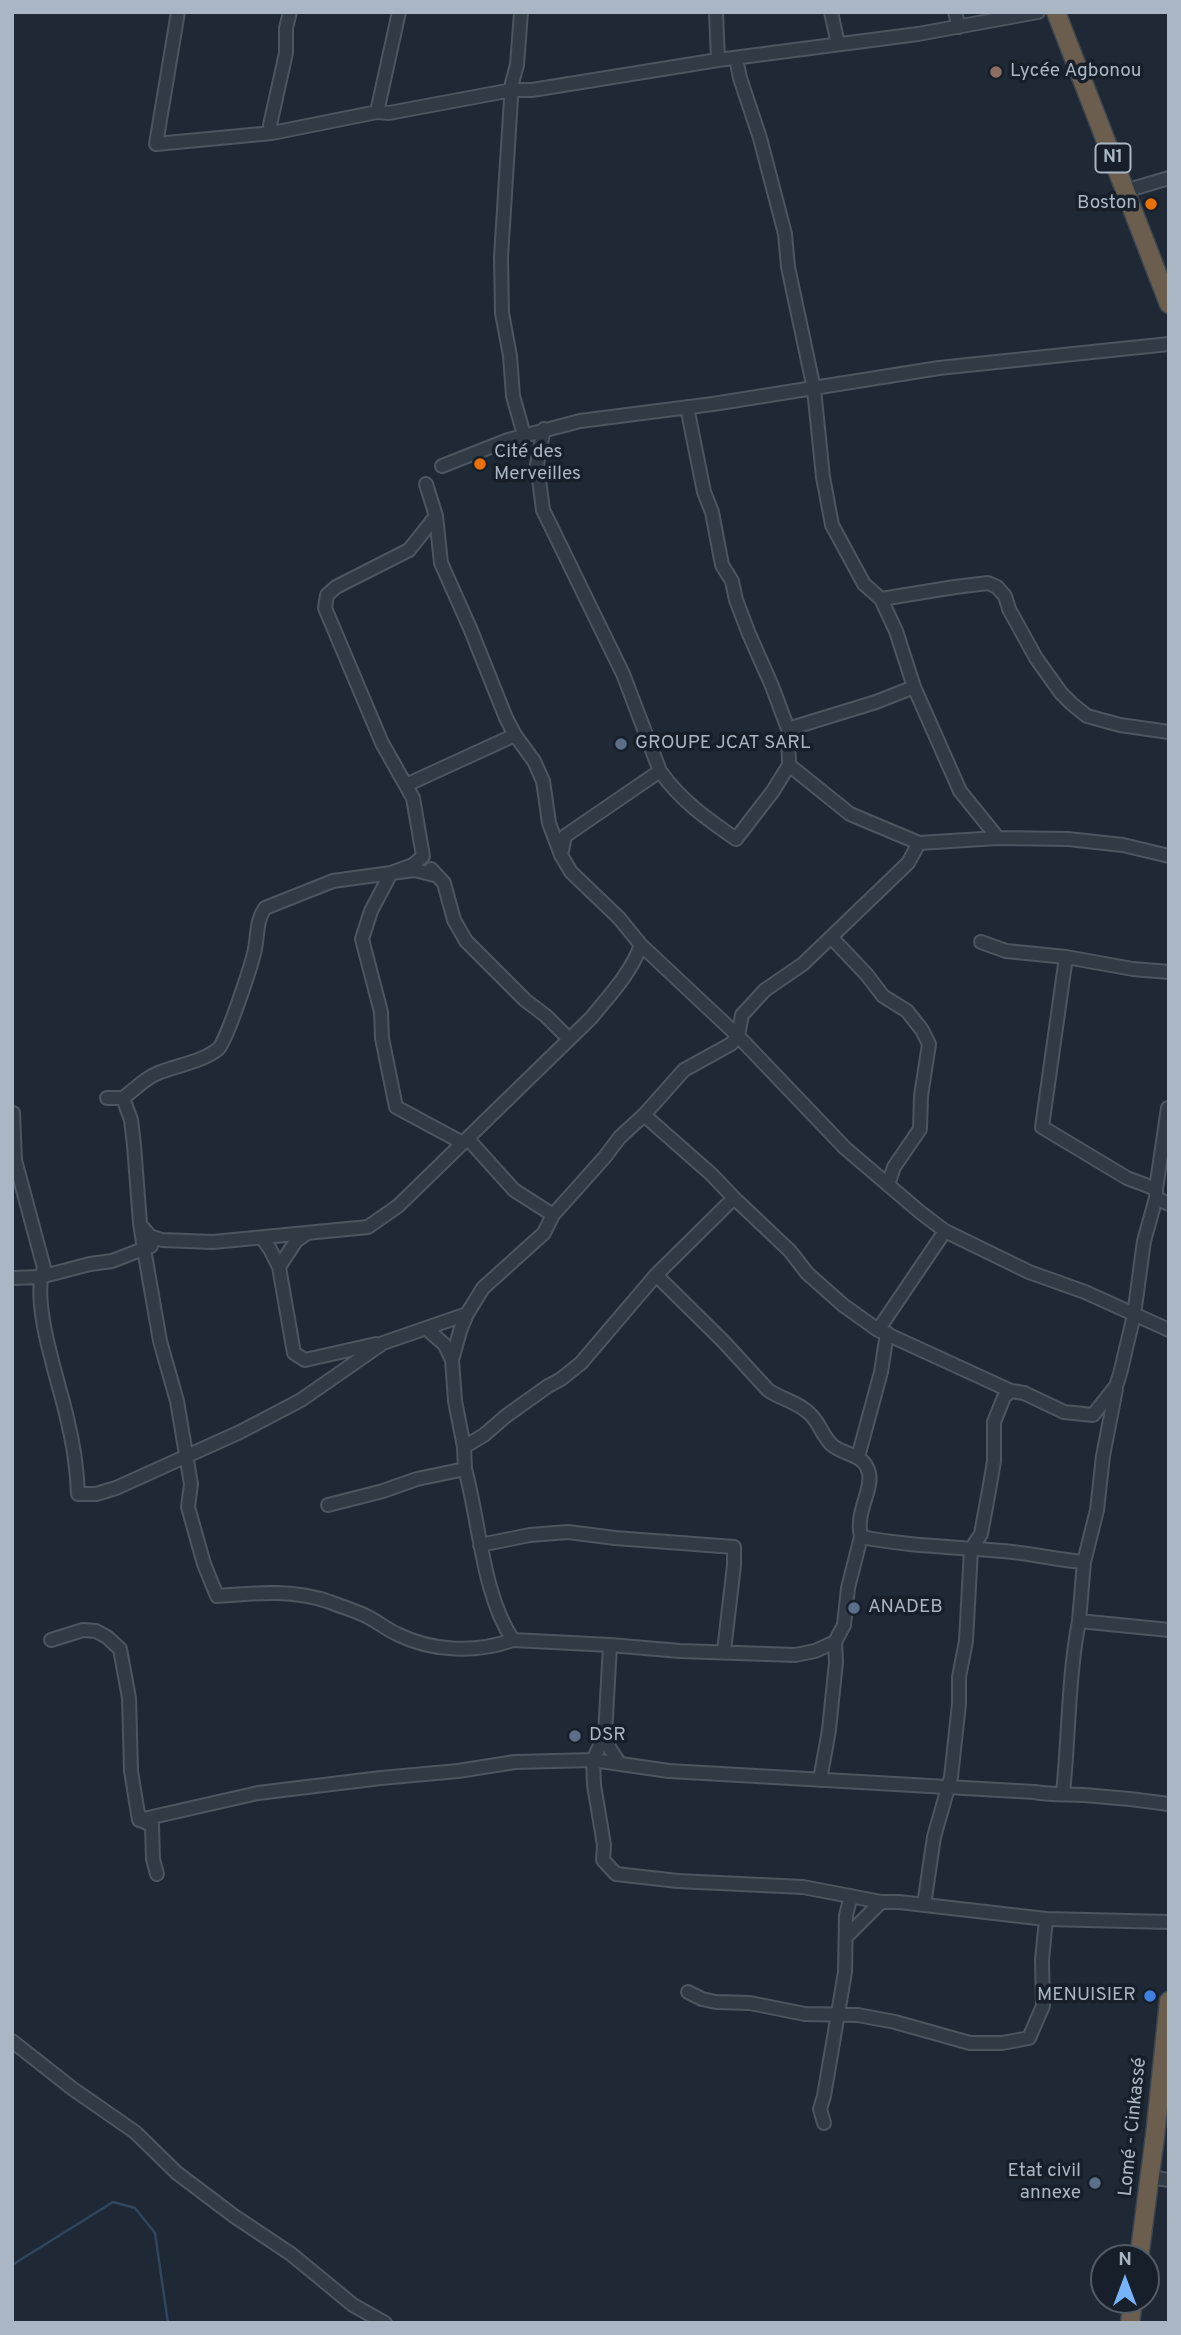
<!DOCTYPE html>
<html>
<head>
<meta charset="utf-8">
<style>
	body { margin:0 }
	#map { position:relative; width:1181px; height:2335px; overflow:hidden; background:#1e2935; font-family:Overpass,sans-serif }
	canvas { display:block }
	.frame { position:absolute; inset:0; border:14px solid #aab6c3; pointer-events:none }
	.north { position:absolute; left:1090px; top:2244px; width:70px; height:70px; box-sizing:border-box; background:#17202a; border:2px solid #525c67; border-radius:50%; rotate:0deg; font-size:19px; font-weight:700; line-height:28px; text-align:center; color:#aab6c3 }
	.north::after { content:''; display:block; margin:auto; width:24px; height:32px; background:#77b3fb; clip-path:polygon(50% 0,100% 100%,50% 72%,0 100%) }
</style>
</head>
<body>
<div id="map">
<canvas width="1181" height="2335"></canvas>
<div class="frame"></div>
<div class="north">N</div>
</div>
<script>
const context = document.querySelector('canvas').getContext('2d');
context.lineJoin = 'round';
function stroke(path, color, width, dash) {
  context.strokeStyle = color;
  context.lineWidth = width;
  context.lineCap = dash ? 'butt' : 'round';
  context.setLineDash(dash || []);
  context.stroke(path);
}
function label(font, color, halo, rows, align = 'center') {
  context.font = font + ' Overpass,sans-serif';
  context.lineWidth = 7;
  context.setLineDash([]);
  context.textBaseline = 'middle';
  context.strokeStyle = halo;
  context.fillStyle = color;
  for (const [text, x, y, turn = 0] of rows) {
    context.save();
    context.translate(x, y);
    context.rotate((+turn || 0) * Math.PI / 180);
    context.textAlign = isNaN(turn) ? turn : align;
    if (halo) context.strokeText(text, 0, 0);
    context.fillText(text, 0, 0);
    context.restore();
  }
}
stroke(new Path2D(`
	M12,2265L113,2202L135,2208L155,2233L168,2323`), '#30465d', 2.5);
const minor = new Path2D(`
	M178,12L156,144L272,133
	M290,12L286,28V53L270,125L272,133L377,112L389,113L512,90H532L718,60L918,34L1038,12
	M521,12L517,65L512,83L501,257L502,313L510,356L513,396L524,435
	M716,12L718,60
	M831,12L838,44
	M955,12L959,27
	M736,58L740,78L760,138L785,234L788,267L814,389L823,477L832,525L864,584L881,599L896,631L914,687L960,791L998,838
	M377,112L399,12
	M1125,191L1169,178
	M544,429L537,464L543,510L623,674L660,771C680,800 707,819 736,839L773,791L789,765L788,729L772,686L749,634L736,600L732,581L722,565L712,512L704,492L687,407
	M442,466L508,440L580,421L713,404L939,368L1169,344
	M426,484L436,516L441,563L470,628L506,718L515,735L534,761L543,781L549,823L561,855
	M881,599L955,587L988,583L997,587L1005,596L1009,609L1036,658L1061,693L1072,704L1087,716L1120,725L1169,732
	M788,729L876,702L914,687
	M789,765L850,814L919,843L998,838L1068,839L1123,845L1169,856
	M660,771L565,836L561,855L571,872L619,918L641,945L738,1036L845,1148L920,1212L945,1231L1029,1272L1085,1292L1169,1330
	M406,785L515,735
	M431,869L444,883L454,920L466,941L525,1000L546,1016L568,1038
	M434,875L415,870L391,873L371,911L362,939L381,1012L382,1038L396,1107L461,1142
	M831,937L867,975L883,996L907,1011L922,1030L929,1044L921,1096L920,1129L894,1167L888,1185
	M981,942L1006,951L1066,957L1133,969L1169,972
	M1066,957L1042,1127L1127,1178L1156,1189L1168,1108
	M107,1098H123L131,1120L134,1145L140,1223L144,1249L160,1341L177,1401L191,1484L188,1507L204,1564L217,1596C255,1593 293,1589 330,1602C342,1607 358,1611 370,1618C379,1623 388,1630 397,1634C433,1652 476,1653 513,1640
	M123,1098C134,1090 145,1078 158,1073C175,1066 204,1061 218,1049C226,1043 252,964 255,949C258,934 256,921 265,908L333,881L391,873L413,865L423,856L413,798L382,743L325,608L327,595L336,587L409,550L436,516
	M13,1113L15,1160L44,1268C30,1302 59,1381 67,1418C73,1442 77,1469 78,1494H96L116,1488L240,1432L301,1400L383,1343L467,1314
	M644,1115L711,1174L734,1198
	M1156,1198L1169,1204
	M553,1215L604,1158L620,1137L644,1115L684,1070L731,1044L738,1036L742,1015L765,990L803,964L908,863L919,843
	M140,1224L150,1236L162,1240L213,1242L368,1227L398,1206L591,1018C609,996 631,973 641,945
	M262,1238L270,1249L279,1267L294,1353L305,1360L376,1344
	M279,1267L296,1241L306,1234
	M656,1275L723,1341L768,1390C782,1400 797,1401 810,1414C819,1422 823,1437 832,1445C845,1456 864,1453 869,1473C873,1491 855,1511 861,1537
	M12,1278L40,1277L90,1264L112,1261L151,1246
	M427,1329L445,1345L452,1360
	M878,1330L945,1231
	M1116,1389L1103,1456L1097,1510L1084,1562L1079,1621L1169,1630
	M464,1447L484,1435L506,1416L548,1386L561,1379L581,1363L656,1275L734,1198L790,1251L807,1273L843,1305L878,1330L1011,1391
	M858,1457L881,1372L887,1333
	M465,1469L464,1447L455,1401L452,1360L460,1331L467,1314L483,1288L544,1233L553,1215L514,1190L468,1139
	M328,1505L383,1491L417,1479L465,1469C480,1523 482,1594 513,1640L610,1645
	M480,1545L530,1535L568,1532L615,1538L734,1547V1565L724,1651
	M51,1640L83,1630L96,1631L107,1637L120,1649L129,1698L131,1771L139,1820L258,1793L381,1778L458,1771L515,1762L593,1760L669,1771L1034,1792C1051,1795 1067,1794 1084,1795C1113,1797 1141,1800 1169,1804
	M605,1735L593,1760L594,1785L604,1845L603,1860L616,1874L678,1881L803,1887L881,1902H899L1046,1919L1169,1922
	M620,1764L610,1749L605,1735L610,1645L680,1651L795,1655L815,1651L835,1642L844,1625L848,1588L861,1537C908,1546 955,1547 1003,1551C1030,1553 1057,1560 1084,1562
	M820,1780L829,1730L836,1662L835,1642
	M1063,1793C1069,1736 1068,1678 1079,1621
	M140,1820L152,1825L153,1859L157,1874
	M924,1905L934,1837L951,1777L959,1704V1677L966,1641L971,1549L981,1534L990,1485L994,1461V1422L1004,1397L1011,1391L1024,1393L1064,1412L1093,1415L1116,1386L1120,1374L1134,1315L1144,1241L1156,1198V1189
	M846,1937L881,1902
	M688,1992L702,1999L716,2002L750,2003L805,2014L858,2015L895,2022L970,2043H1002L1029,2038L1043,2006L1042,1960L1046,1919
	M12,2041L73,2089L135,2132L177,2173L234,2216L291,2254L353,2305L385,2323
	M824,2123L820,2109L824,2096L845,1972L846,1915L851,1896
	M1150,2177L1169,2180`);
const highway = new Path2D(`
	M1056,12L1169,304
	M1139,2258L1155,2136L1169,2001
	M1130,2323L1133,2300`);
stroke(minor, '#4c5661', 16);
stroke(highway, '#3c4650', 21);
stroke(minor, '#313b46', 12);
stroke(highway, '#6c5e4e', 18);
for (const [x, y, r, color] of [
	[996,72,7,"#8d6e63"],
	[1151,204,7,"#e8710a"],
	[480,464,7,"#e8710a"],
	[621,744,7,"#5c6f8a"],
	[854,1608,7,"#5c6f8a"],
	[575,1736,7,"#5c6f8a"],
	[1150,1996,7,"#3f7fe0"],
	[1095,2183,7,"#5c6f8a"]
]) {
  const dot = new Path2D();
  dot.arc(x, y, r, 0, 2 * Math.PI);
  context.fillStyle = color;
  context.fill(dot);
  stroke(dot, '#17202a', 2.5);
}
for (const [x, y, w] of [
	[1113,158,35]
]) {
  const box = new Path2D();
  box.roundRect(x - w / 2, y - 14.5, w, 29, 5);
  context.fillStyle = '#17202a';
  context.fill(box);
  stroke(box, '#aab6c3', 2);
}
label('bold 18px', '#aab6c3', null, [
	["N1",1113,158]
]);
label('19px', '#aab6c3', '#17202a', [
	["Lycée Agbonou",1010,72],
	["Boston",1137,204,"right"],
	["Cité des",494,453],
	["Merveilles",494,475],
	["GROUPE JCAT SARL",635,744],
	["ANADEB",868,1608],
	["DSR",589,1736],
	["MENUISIER",1136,1996,"right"],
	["Etat civil",1081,2172,"right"],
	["annexe",1081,2194,"right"]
], 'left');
label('19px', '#aab6c3', '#17202a', [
	["Lomé - Cinkassé",1134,2127,-84]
]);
</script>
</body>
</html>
